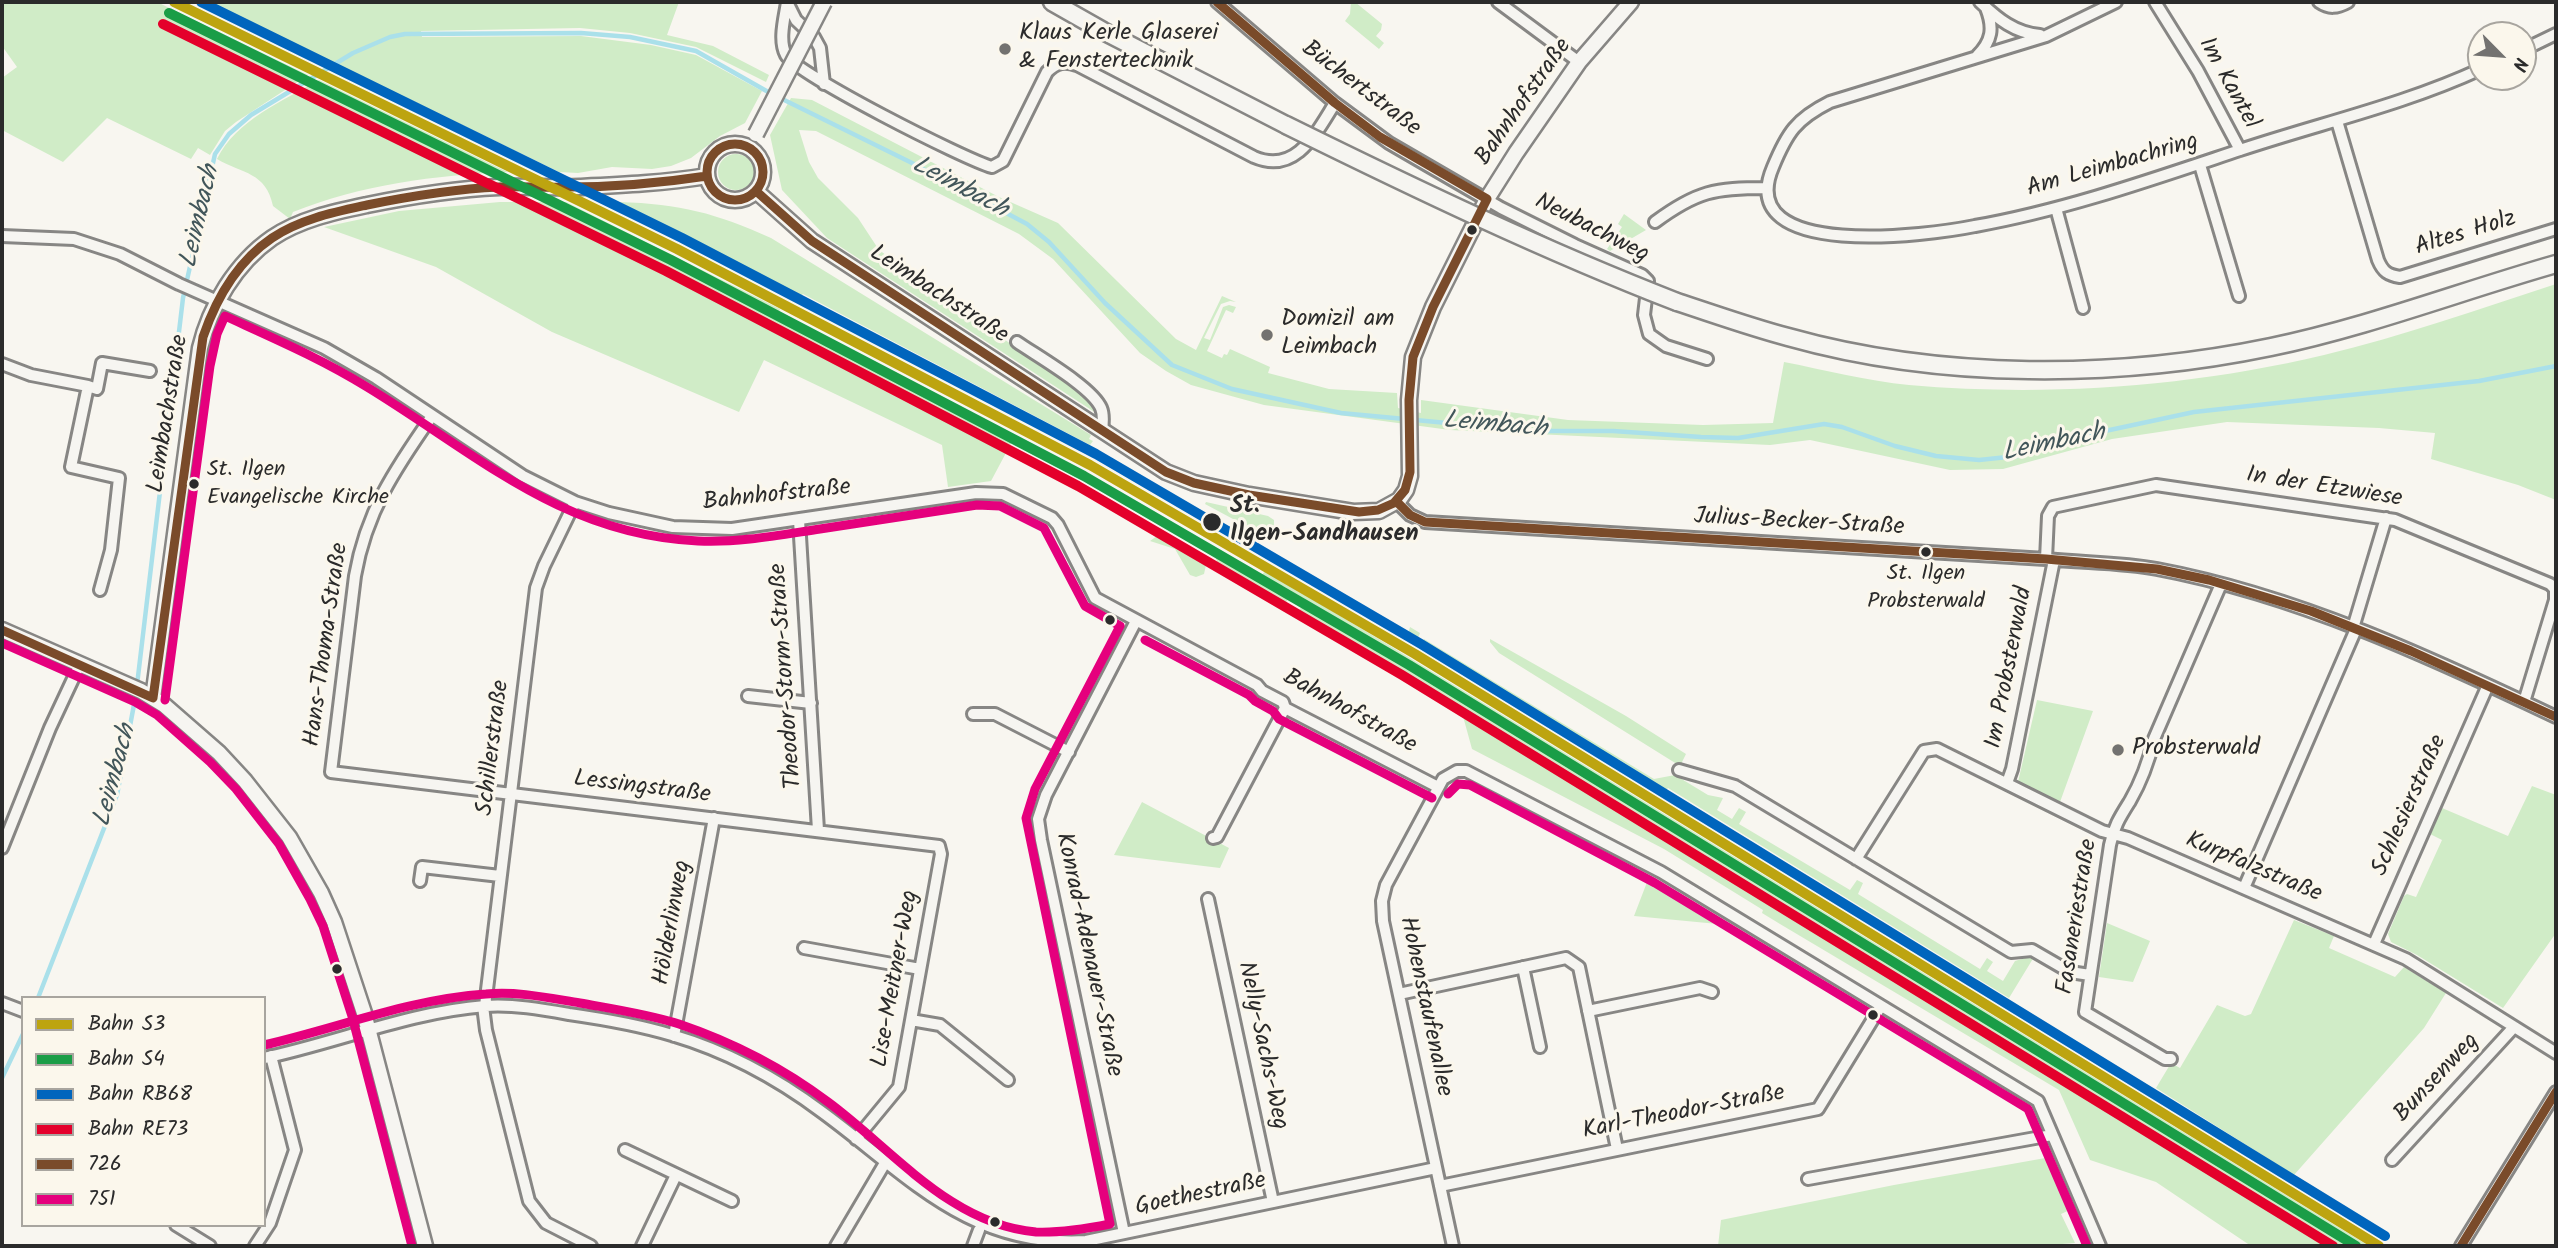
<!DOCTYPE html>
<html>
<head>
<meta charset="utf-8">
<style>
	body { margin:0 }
	#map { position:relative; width:2558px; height:1248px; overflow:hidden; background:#f8f6f0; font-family:Kalam,sans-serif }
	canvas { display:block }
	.frame { position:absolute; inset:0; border:4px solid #2b2b2b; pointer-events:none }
	.legend { position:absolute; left:21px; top:996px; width:245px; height:231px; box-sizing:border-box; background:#fbf7ec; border:2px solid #a8a59f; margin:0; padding:9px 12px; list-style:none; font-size:21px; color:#2b2b2b }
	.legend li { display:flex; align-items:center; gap:14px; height:35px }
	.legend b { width:35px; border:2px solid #a8a59f }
	.north { position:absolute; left:2467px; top:21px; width:70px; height:70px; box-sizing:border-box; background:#fbf7ec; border:2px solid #a8a59f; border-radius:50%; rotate:115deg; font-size:19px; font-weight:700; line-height:28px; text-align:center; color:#2b2b2b }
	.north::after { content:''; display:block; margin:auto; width:24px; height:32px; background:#737270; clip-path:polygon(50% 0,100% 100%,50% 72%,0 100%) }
</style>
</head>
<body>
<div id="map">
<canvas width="2558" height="1248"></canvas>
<div class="frame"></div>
<ul class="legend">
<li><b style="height:9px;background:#bda410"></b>Bahn S3</li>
<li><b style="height:9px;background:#1a9d47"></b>Bahn S4</li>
<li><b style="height:9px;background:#0065bd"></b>Bahn RB68</li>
<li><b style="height:9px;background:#e4002b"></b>Bahn RE73</li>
<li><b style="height:9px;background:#7a4b2a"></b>726</li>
<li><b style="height:9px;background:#e5007d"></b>751</li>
</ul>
<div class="north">N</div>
</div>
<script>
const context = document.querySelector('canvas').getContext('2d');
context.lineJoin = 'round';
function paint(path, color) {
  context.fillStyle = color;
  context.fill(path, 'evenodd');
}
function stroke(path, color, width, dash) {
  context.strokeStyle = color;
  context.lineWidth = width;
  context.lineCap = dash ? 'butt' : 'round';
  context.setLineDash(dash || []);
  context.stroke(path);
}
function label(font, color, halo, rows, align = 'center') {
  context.font = font + ' Kalam,sans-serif';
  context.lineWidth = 6;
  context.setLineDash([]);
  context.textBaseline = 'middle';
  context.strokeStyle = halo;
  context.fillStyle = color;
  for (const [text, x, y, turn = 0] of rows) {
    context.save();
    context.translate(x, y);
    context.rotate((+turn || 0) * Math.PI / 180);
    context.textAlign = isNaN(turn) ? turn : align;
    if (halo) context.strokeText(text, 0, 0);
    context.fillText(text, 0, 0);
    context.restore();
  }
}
paint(new Path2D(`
	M2,2H157L308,75L236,122L225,131L210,155L198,148L191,159L107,118L63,162L2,130V78L17,67L2,46Z
	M209,2H679L667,35L713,46L769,75L766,82L696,47L630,33L580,28L421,31L422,37L581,36L651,45L696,55L762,91L745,123L720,136L691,158L671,166L652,169L612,167L578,173L559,172Z
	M1351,2H1355L1382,24L1381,30L1376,36L1384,43L1379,49L1345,21L1350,14Z
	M319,80L497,167L508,172C436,175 360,185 293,212L290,219L273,206C266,172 243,174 217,159C236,120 283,101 319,80Z
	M791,98L812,100L999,197L1058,223L1176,339L1196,350L1222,296L1236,302L1230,301L1221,304L1204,338L1210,340L1223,307L1229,305L1236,307L1233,313L1226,310L1207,351L1222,358L1224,354L1227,355L1230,349L1270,367L1268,373L1329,389L1397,393L1398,408L1421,413V400L1568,420L1703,425L1773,423L1784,362C1825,370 1867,381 1909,385C2047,397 2189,387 2324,355C2403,336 2479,309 2556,284V500L2518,485L2431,459L2435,433L2379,428L2227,422L2112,439L2003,469L1950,470L1810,440L1770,445L1450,430L1264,405L1191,385L1166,371L1140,353L1053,259L1019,234L816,131L799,130L809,162L818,178L858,218L879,250L1081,394L1096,408V413L827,238L782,190L770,135Z
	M718 172a18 18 0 1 1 36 0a18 18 0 1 1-36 0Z
	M500,202H566L780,309L779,312L969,411L968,415L977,419L979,416L1015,436L991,481L948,487L942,445L764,360L739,412L552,332L436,267L324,227L399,211Z
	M619,202C681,204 715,213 771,238L1091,435L1089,439L1093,441L1090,445L803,294L801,296Z
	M1624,214L1646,230L1610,251L1607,249L1622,227L1618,224Z
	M1206,502L1268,516L1274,520V530L1269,534H1261L1205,504Z
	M1157,536L1166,537L1203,559L1206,565L1204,574L1196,577L1190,575L1175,549L1150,541Z
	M1219,549L1262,575L1265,571L1392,647L2369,1246H2251L2156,1182L2090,1160L2059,1090L1780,924L1762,913L1763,910L1664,849L1472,749L1461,709L1374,654L1357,653L1297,615L1305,599L1283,586L1278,593L1288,599L1283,607L1219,567L1215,556Z
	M1410,627L1420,633L1418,638L1423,641L1424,639L1654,779L1675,775L1708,795L1723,798L1717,810L1732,819L1739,808L1746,812L1739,824L1850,890L1857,880L1863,883L1858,894L1980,969L1987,958L1993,962L1987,971L2003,981L2015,961L2032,956L2034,957L2009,998L1668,788L1664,792L1643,779L1645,776L1618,759L1613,761L1408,634Z
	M1490,639L1626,716L1686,754L1680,766L1499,653L1490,642Z
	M2037,700L2093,711L2060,802L2018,782Z
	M2532,786L2556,795V933L2503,1008L2417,955L2391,942L2388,934L2404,896L2407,894L2416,897L2442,840L2430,834L2442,808L2508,836Z
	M1142,802L1229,848L1220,868L1114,855Z
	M1649,877L1728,925L1634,916Z
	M2294,920L2334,936L2329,948L2395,977L2404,967L2446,993L2424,1028L2294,1175L2156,1088L2171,1063L2180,1068L2217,1005L2245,1016L2251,1014Z
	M2107,923L2150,941L2133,982L2099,977Z
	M2051,1157L2072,1209L2061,1214L2075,1243L2037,1246H1718L1721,1220L1894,1185Z`), '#d0ecc7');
stroke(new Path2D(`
	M137,685L183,298L215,154L229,134L251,115L353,53L390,37L405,34L581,33L630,37L696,51L770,93L910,162L1027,224L1049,242L1105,303L1172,365L1232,389L1341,413L1532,431H1613L1701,437L1738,438L1824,424L1842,427L1895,446L1936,456L1979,460L2017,456L2091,434L2194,412L2479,381L2556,366
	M38,998L117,795L136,694
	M2,1078L23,1034`), '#aae0ea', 4.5);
const minor = new Path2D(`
	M787,2C785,17 778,40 786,55C796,74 966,160 992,167L1003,161L1047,72C1057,62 1064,61 1077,65L1254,157C1296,175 1316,133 1335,103
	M787,2L796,20L814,37L820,48L824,84
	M1217,2L1335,103L1389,143L1501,208L1575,245L1642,275L1648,281L1644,315L1649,334L1666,346L1707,359
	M1498,2L1579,62
	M1980,2C1998,19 2015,33 2040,35
	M2116,2L2046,36L1830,102C1796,119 1787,133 1773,167C1732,262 1931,235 1975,226C2065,210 2153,179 2240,150C2321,123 2403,105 2481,69
	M2155,2L2198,71L2240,150
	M2319,2C2329,9 2337,8 2348,2
	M2523,50L2556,34
	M1977,56C1992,41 1994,28 1986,8
	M2337,121L2378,260C2383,272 2388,275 2400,277L2556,229
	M2200,165L2239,296
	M2056,208L2083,308
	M1655,222C1697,191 1715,188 1766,188
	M2,236L74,239L120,254L179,284L324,348L376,378L523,476L575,502L609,513L673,527L732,529L976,493L1003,494L1052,518L1058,525L1095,598L1257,685L1262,691L1283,702L1285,708L1438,787
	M1017,342C1037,356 1092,387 1101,408C1104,415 1103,423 1102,430
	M2,364L31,375L88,386
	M432,416C395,469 366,512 355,576L331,772L939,846L941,854L899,1087L856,1139
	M1397,502L1410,515L1425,522L2046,559C2083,563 2120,562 2157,569C2296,595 2430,657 2556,717
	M799,520L818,830
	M2046,559L2048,516L2053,507L2156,485L2395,520L2550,584L2555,589V600L2524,702
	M100,590L111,550L119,478L71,467L88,386L97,389L102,363L150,371
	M2353,628L2386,518
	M748,696L811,703
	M973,714H995L1069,752
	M1679,770L1735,786L2011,952L2032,950L2070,972L2090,975
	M2007,783L2012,769L2054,560
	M1213,838L1217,837L1285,708
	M2,848L50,728L80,664
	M1856,859L1924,751L1937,749L2102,831L2128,838L2406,959L2556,1053
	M420,881L422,867L500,876
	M2244,888L2356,629
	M1208,899L1273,1202
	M2374,944L2488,685
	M804,948L920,969
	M1523,967L1540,1047
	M1399,994L1566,958L1579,967L1617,1149
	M2,1003L23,1011
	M483,1006L486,1030L529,1201L546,1223L591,1246
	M485,1006L536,588L544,566L575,502
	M1588,1011L1700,988L1712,992
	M911,1020L940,1025L1008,1080
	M674,1036L714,818
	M264,1058C338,1042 410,1012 485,1006C513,1004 541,1009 569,1014C604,1019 639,1025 672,1035C726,1051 778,1079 822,1112C907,1174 968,1248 1086,1241L1436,1168
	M2171,1059H2165L2085,1012L2110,845C2114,826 2120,817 2130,801C2141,782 2149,760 2154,739L2221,584
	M625,1150L732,1201
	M2392,1160L2514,1027
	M1808,1179L2052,1135
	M1440,1186L1818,1109L1881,1006
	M176,1225L210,1246
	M1124,1233L1041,840L1038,819L1046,795L1136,621
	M255,1246L270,1223L295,1150L271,1056
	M642,1246L676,1175
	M836,1246L885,1163
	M973,1246L979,1230
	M1453,1246L1383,921L1382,901L1386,885L1443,779L1457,771H1466L1661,872L2038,1101L2100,1246
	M2461,1246L2556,1092`);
const tertiary = new Path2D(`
	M707 172a28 28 0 1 1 56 0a28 28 0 1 1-56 0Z
	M756,191L812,241L1166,472L1194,483L1249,495L1353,512L1379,511L1399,500L1406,490L1410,476L1409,400L1413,357L1433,307L1487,199L1516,153L1579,62L1631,2
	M2,630L141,691L164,705L219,753L245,781L289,837L321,893L334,922L364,1013L425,1246
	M153,698L200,348C210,306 236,263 272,238C300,219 334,212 367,205C411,196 455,189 499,187C526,186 553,188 580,187C622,185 665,183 707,176`);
const secondary = new Path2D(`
	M1052,2L1103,31L1286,125
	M1677,302C1714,314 1750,327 1788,337C1941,380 2117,379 2271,347C2368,327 2461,291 2556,264`);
stroke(minor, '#878684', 16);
stroke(tertiary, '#878684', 19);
stroke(secondary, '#878684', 21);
stroke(minor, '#f6f5f1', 10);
stroke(tertiary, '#f6f5f1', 14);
stroke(secondary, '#f6f5f1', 16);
const tertiaryBridge = new Path2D(`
	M756,134L824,2`);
const secondaryBridge = new Path2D(`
	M1286,125C1414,188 1543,250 1677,302`);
stroke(tertiaryBridge, '#878684', 19, []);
stroke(secondaryBridge, '#878684', 21, []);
stroke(tertiaryBridge, '#f6f5f1', 14);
stroke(secondaryBridge, '#f6f5f1', 16);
stroke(new Path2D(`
	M1217,2L1335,103L1380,137L1487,199
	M707 172a28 28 0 1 1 56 0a28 28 0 1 1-56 0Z
	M756,191L812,241L1166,472L1194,483L1249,495L1359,512L1378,510L1394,503L1405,490L1410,472L1409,400L1413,357L1433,307L1487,199
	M1397,502L1410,515L1425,522L2046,559L2157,569L2209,580L2311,611L2411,651L2556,717
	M2,630L153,698L203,337C216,299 238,261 272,238C300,219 335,212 367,205C411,196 455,189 499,187C522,186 546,188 569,187C615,187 661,183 707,176
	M2461,1246L2556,1092`), '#7a4b2a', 9);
stroke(new Path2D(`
	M1145,640L1249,695L1255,701L1273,711L1279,719L1432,798
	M2,643L135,702L157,715L210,762L236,789L279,844L310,899L323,926L352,1016L412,1246
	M165,700L210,366L217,334L225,316C273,338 322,359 367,387C477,454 562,535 698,541C739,543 780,535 820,529C872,521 924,513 977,505L1000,506L1044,528L1085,606L1120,626L1035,789L1026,818L1110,1224C1085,1229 1061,1233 1036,1232C951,1225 892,1149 828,1102C783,1068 732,1042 679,1024C647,1014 613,1009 580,1003C549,998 518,991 486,994C410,999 338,1028 264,1045
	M1448,794L1458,784L1470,785L1655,883L2028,1109L2087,1246`), '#e5007d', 9);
stroke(new Path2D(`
	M174,2L677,249L1090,465L1415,654L2379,1246`), '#bda410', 10);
stroke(new Path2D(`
	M169,13L671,260L1084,476L1409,665L2356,1246`), '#1a9d47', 10);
stroke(new Path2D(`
	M201,2L682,238L1096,454L1421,644L2385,1236`), '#0065bd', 10);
stroke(new Path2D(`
	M163,24L666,271L1078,486L1402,675L2333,1246`), '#e4002b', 10);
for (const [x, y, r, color] of [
	[1005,49,7,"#737270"],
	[1472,230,6,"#2b2b2b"],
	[1267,335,7,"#737270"],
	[194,484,6,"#2b2b2b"],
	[1212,522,10,"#2b2b2b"],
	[1926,552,6,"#2b2b2b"],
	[1110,620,6,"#2b2b2b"],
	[2118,750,7,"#737270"],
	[337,969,6,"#2b2b2b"],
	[1873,1015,6,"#2b2b2b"],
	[995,1222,6,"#2b2b2b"]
]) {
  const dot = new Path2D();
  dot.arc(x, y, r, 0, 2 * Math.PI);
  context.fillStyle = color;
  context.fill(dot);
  stroke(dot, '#fbf7ec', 2.5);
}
label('22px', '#2b2b2b', '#fbf7ec', [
	["St. Ilgen",207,471],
	["Evangelische Kirche",207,499],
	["St. Ilgen",1926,575,"center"],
	["Probsterwald",1926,603,"center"]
], 'left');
label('24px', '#2b2b2b', '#fbf7ec', [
	["Klaus Kerle Glaserei",1019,35],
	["& Fenstertechnik",1019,63],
	["Domizil am",1281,321],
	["Leimbach",1281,349],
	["Probsterwald",2132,750]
], 'left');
label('24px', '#2b2b2b', '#fbf7ec', [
	["Im Kantel",2227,84,61],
	["Büchertstraße",1360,90,37],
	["Bahnhofstraße",1525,103,-55],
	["Am Leimbachring",2113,167,-16],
	["Neubachweg",1591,230,27],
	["Altes Holz",2466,235,-17],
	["Leimbachstraße",938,296,33],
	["Leimbachstraße",170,414,-81],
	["In der Etzwiese",2324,489,9],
	["Bahnhofstraße",777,497,-6],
	["Julius-Becker-Straße",1799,524,3],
	["Hans-Thoma-Straße",328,645,-82],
	["Im Probsterwald",2011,668,-79],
	["Theodor-Storm-Straße",788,676,-94],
	["Bahnhofstraße",1349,713,29],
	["Schillerstraße",495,748,-83],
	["Lessingstraße",642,789,7],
	["Schlesierstraße",2411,806,-66],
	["Kurpfalzstraße",2253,869,23],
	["Fasaneriestraße",2079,917,-81],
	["Hölderlinweg",674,923,-80],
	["Konrad-Adenauer-Straße",1087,955,78],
	["Lise-Meitner-Weg",897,979,-80],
	["Hohenstaufenallee",1424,1007,78],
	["Nelly-Sachs-Weg",1261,1046,78],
	["Bunsenweg",2438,1079,-47],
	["Karl-Theodor-Straße",1684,1114,-11],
	["Goethestraße",1201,1196,-12]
]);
label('bold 24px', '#2b2b2b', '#fbf7ec', [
	["St.",1230,508],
	["Ilgen-Sandhausen",1230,536]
], 'left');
label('italic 26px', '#42565a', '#fbf7ec', [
	["Leimbach",959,189,28],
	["Leimbach",202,217,-77],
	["Leimbach",1495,427,5],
	["Leimbach",2054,445,-12],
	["Leimbach",117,776,-75]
]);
</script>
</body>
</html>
